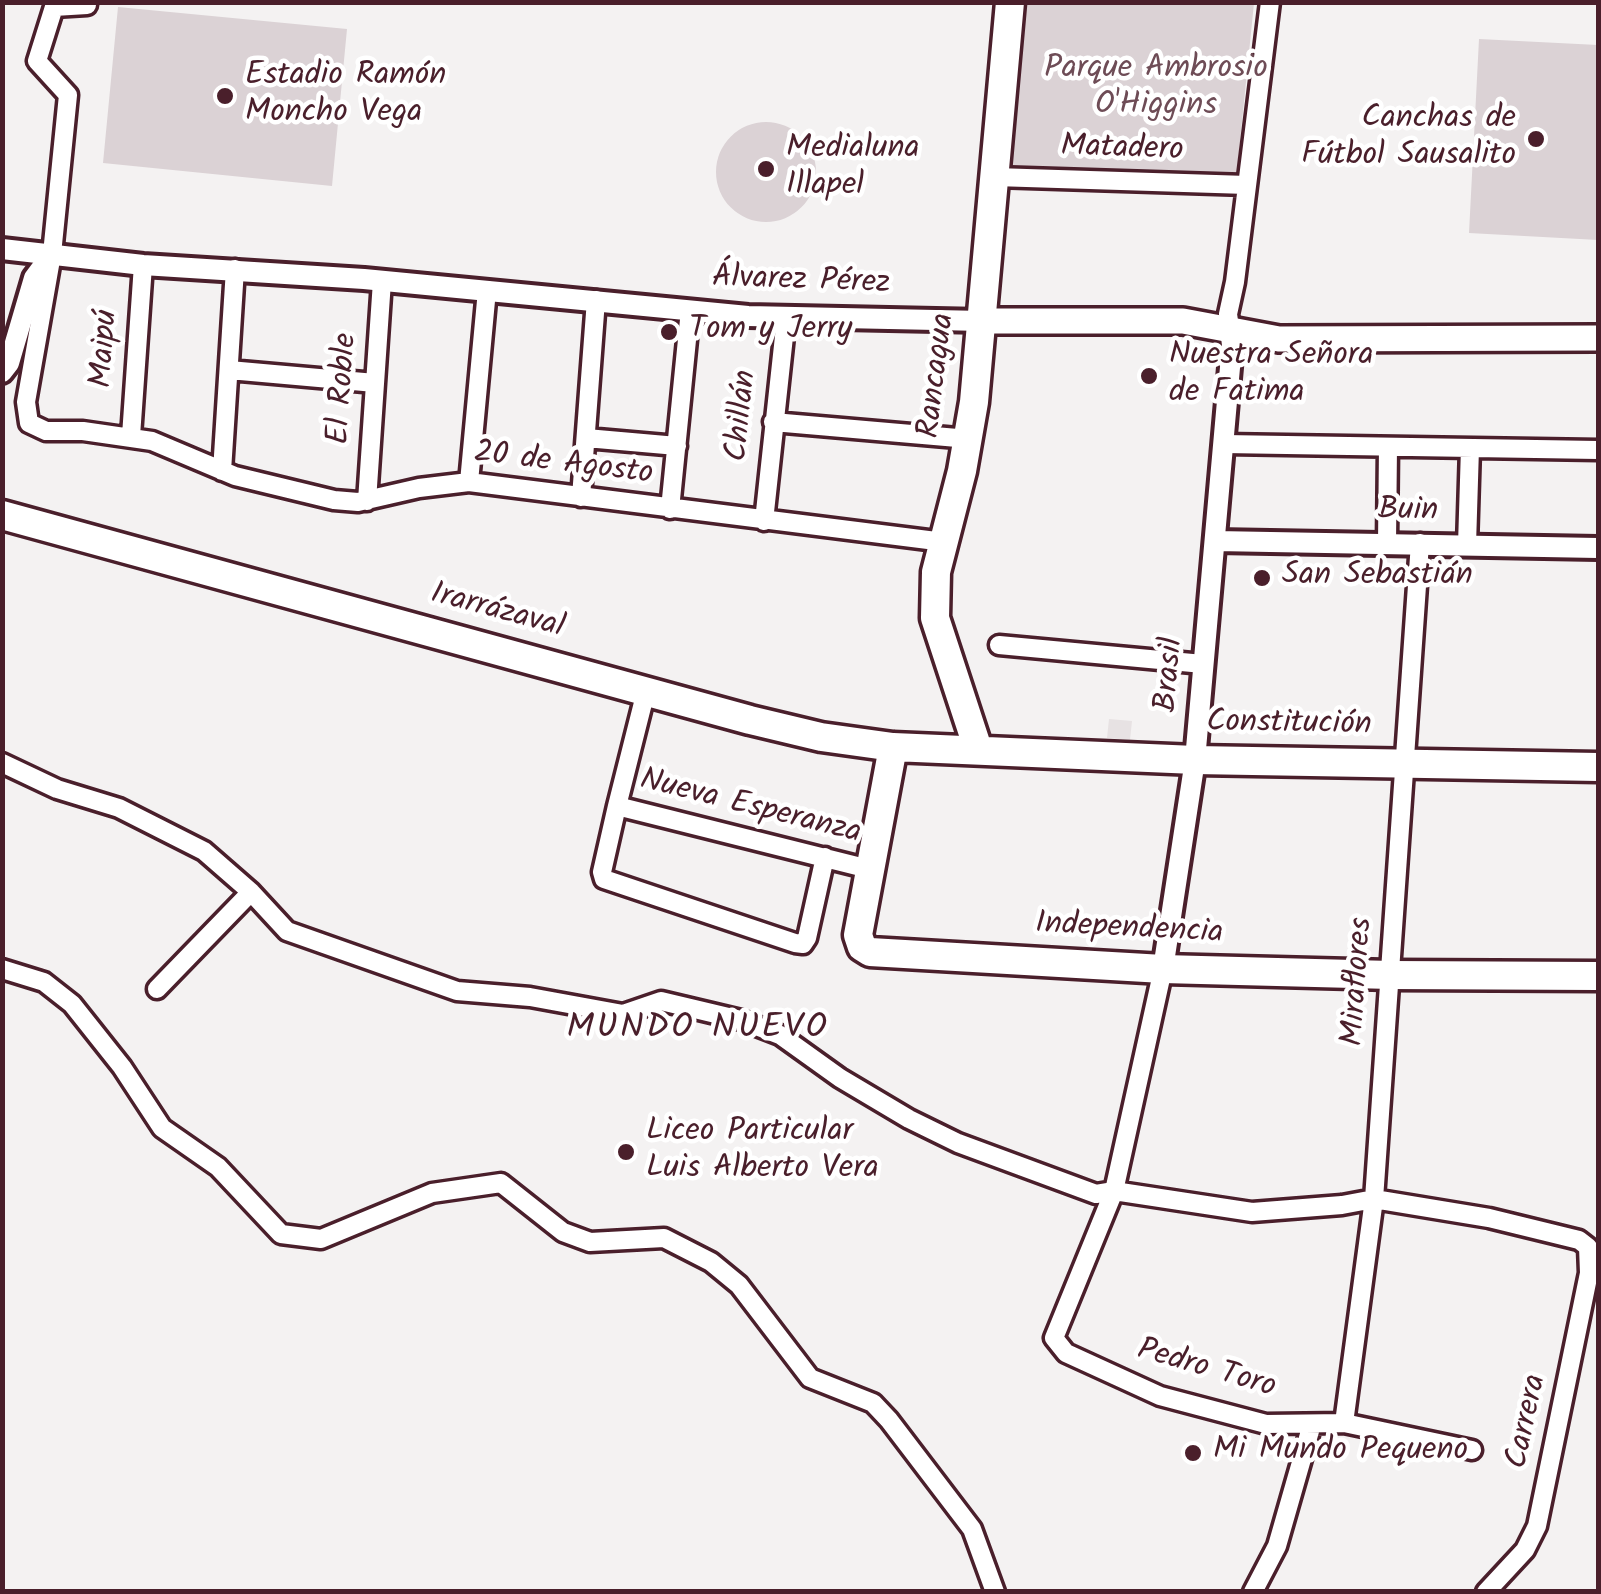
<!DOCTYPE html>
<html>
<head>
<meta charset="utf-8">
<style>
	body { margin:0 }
	#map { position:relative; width:1601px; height:1594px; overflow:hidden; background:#f4f2f2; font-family:Kalam,sans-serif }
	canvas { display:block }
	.frame { position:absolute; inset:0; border:5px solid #4a1f2b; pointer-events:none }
</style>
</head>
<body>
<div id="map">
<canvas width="1601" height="1594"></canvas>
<div class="frame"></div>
</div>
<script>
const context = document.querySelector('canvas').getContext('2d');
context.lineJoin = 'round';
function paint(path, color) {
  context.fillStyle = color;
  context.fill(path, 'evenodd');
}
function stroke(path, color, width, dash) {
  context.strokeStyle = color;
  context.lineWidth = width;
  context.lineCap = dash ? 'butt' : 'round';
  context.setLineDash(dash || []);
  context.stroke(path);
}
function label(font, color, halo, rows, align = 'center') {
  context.font = font + ' Kalam,sans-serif';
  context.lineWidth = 9;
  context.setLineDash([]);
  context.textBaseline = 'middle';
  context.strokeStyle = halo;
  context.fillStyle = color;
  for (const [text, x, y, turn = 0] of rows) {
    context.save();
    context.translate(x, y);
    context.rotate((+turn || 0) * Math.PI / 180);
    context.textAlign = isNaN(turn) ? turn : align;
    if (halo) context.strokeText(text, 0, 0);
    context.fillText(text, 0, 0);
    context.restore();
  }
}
paint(new Path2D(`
	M1109,719L1132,721L1130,740L1107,738Z`), '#e7e2e3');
paint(new Path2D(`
	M1016,3H1254L1236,181L998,168Z
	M118,7L347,29L332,186L103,163Z
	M1479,39L1598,45V240L1469,233Z
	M716 172a50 50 0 1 1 100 0a50 50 0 1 1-100 0Z`), '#dbd2d5');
const minor = new Path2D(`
	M87,5L54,7L37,61L68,95L52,254L26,402L29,423L46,431H83L152,441L235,476L334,500L358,502L419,488L469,482L944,542
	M995,177L1247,185
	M1230,328L1228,314L1235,282L1270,2
	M229,370L375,383
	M773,422L969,439
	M131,436L143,265
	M586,438L677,446
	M1224,444L1598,450
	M222,471L235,269
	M469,482L487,290
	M581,497L596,300
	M367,501L382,281
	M670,509L690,310
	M764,521L786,318
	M1387,543L1388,447
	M1467,545L1470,448
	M999,645L1203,664
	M646,691L617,806L869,869
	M2,763L57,789L119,808L204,851L251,892L287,931L457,991L530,997L623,1014L661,1001L741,1020L780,1035L840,1078L909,1119L958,1143L1096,1194L1114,1191L1252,1212L1342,1205L1374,1199L1489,1218L1579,1240L1588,1247L1589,1273L1537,1526L1525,1550L1486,1592
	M617,806L602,872L604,879L795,943L803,944L807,938L825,857
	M2,969L44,982L72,1004L122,1067L162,1128L218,1167L281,1234L321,1239L432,1193L501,1183L563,1232L590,1242L664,1238L711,1262L739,1285L810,1378L873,1403L889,1420L972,1529L995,1592
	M1163,969L1114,1191L1054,1338L1066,1353L1160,1396L1266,1424L1344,1423L1472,1450
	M157,989L251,892
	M1344,1423L1374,1199L1420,543
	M1253,1592L1277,1546L1312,1424`);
const tertiary = new Path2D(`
	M2,249L143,265L364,279L748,316L983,321
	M2,372L9,363L34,278L52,254
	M1216,541L1598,548
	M1163,969L1195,760L1232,345L1230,328`);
const secondary = new Path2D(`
	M983,321H1183L1279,339L1598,338`);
const primary = new Path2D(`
	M2,515L750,720L821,737L893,747L1195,760L1598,767
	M893,747L858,935L862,947L870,952L1163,969L1391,975L1598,976
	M978,749L935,618L936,572L962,471L974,402L1010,2`);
stroke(minor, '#4a1f2b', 25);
stroke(tertiary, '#4a1f2b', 28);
stroke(secondary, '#4a1f2b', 32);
stroke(primary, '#4a1f2b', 35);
stroke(minor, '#fff', 18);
stroke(tertiary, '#fff', 20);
stroke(secondary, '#fff', 25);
stroke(primary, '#fff', 28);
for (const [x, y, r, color] of [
	[225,96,10,"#4a1f2b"],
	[1536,139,10,"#4a1f2b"],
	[766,169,10,"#4a1f2b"],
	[669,332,10,"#4a1f2b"],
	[1149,376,10,"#4a1f2b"],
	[1262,578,10,"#4a1f2b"],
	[626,1152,10,"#4a1f2b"],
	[1193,1453,10,"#4a1f2b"]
]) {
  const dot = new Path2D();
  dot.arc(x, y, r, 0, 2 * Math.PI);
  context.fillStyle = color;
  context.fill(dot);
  stroke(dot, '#fff', 4);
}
label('32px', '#6e4c56', '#fff', [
	["Parque Ambrosio",1156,71],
	["O'Higgins",1156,108]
]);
label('32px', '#4a1f2b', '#fff', [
	["Estadio Ramón",245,78],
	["Moncho Vega",245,115],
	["Canchas de",1516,121,"right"],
	["Fútbol Sausalito",1516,158,"right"],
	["Medialuna",786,151],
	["Illapel",786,188],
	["Tom y Jerry",689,332],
	["Nuestra Señora",1169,358],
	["de Fatima",1169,395],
	["San Sebastián",1282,578],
	["Liceo Particular",646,1134],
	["Luis Alberto Vera",646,1171],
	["Mi Mundo Pequeno",1213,1453]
], 'left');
label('32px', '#4a1f2b', '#fff', [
	["Matadero",1122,151,2],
	["Álvarez Pérez",801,283,2],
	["Maipú",107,349,-86],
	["Rancagua",939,376,-83],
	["El Roble",345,389,-86],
	["Chillán",744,416,-84],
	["20 de Agosto",563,466,7],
	["Buin",1408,513,1],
	["Irarrázaval",497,613,15],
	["Brasil",1172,675,-85],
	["Constitución",1289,726,1],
	["Nueva Esperanza",750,809,14],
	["Independencia",1129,931,3],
	["Miraflores",1360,982,-86],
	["Pedro Toro",1206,1371,16],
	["Carrera",1529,1422,-78]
]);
context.letterSpacing = '2.5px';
label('35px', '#4a1f2b', '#fff', [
	["MUNDO NUEVO",698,1031]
]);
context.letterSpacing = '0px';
</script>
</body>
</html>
